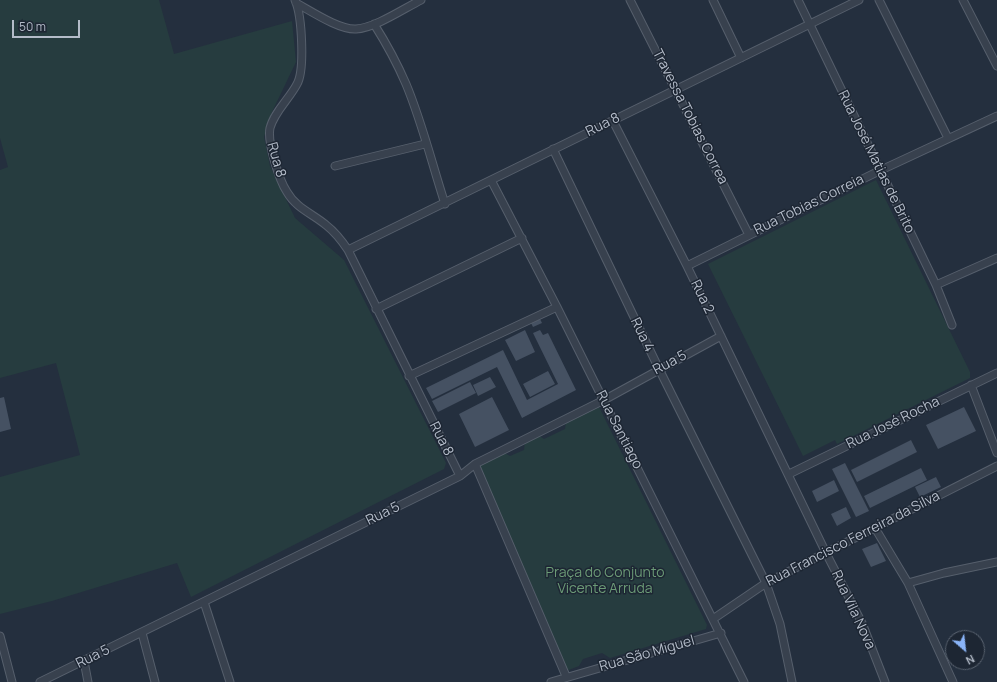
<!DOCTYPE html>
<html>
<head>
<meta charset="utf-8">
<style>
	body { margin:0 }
	#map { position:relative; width:997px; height:682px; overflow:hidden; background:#242f3e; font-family:Manrope,sans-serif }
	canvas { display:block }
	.north { position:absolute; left:945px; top:630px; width:40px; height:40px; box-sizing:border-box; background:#1d2633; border:1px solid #59626f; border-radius:50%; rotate:152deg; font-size:11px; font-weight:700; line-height:16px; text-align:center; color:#b4bcc9 }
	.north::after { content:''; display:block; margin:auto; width:14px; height:18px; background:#8ab4f8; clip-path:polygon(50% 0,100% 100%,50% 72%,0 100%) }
	.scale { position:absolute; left:12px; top:20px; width:68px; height:18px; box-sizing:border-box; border:2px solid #b4bcc9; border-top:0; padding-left:5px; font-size:12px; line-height:14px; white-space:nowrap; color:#b4bcc9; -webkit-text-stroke:3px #1d2633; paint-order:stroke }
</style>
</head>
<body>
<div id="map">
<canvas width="997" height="682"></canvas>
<div class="north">N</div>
<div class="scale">50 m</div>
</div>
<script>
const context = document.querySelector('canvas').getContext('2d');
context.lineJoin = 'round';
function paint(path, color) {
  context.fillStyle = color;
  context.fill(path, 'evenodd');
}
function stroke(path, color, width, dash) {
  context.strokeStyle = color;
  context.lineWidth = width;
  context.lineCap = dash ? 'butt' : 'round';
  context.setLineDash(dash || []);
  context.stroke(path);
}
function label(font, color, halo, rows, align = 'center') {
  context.font = font + ' Manrope,sans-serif';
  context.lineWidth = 3;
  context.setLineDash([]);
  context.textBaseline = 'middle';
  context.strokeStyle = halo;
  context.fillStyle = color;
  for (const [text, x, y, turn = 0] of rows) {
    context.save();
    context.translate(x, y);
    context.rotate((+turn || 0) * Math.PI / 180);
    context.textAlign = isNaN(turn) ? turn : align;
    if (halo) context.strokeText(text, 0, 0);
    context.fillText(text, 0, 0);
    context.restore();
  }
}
paint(new Path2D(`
	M0,0H159L174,54L292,21L296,62L272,112L264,137L270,166L295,218L344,260L446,463L444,469L191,597L177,563L52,601L0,614V477L80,455L56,363L0,378V170L8,167L0,138Z
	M876,180L970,372V378L837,444L835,440L803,456L708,264Z
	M596,406L599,407L707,625L706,629L610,658L602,653L583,659L579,666L566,671L563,669L480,467V463L503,452L510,456L524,450L525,441L538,435L544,439L565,429L566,421Z`), '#263c3f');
paint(new Path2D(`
	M540,319L542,323L533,327L531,323Z
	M525,330L535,352L516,361L505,340Z
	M540,330L543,335L548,333L576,390L522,418L497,367L432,399L426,388L503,350L527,400L558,384L533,333Z
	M548,371L555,384L530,397L523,384Z
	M490,377L496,387L478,396L473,385Z
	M470,382L476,393L438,412L432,401Z
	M4,397L11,429L0,432V398Z
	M492,397L509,430L475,447L459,414Z
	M964,407L976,431L938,449L926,425Z
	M911,440L917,452L857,482L851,470Z
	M845,463L869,511L856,517L832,469Z
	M921,468L927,480L870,508L864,496Z
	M936,477L941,487L920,497L915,487Z
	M834,480L839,491L817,502L812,491Z
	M846,507L851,518L837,526L831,514Z
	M877,543L886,561L871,567L862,549Z`), '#455162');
const street = new Path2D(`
	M295,0C302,15 305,70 297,84C290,98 274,112 270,128C267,142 279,180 287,192C296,208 313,214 326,225C335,232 342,241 348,250L460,476
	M630,0L749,235
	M713,0L741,58
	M798,0L936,285L952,325
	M879,0L948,138
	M963,0L997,66
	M296,3C311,11 339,30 356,29C375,28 403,9 421,0
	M374,24C386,43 397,63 406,84C422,122 432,164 445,204
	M613,121L687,266L826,553L862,623L885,682
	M553,149L659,369L766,583L780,624L792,682
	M335,166L425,144
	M491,180L557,307L744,682
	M348,250L859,0
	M687,266L879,171L997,116
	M936,285L997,258
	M376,309L522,238
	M409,376L557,307
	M971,385L997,453
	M475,464L566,676
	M789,474L997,373
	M875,528L908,583L953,682
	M908,583L944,573L997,562
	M204,602L230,682
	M713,619L766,583L997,466
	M142,633L155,682
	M0,636L12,682
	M84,661L88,682
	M40,682L460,476L475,464L604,400L721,336
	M551,682L721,633`);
stroke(street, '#565f6c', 9);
stroke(street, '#38414e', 7);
label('14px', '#b4bcc9', '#1d2633', [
	["Travessa Tobias Correa",690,117,63],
	["Rua 8",603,125,-26],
	["Rua 8",276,160,74],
	["Rua José Matias de Brito",876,162,64],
	["Rua Tobias Correia",809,205,-26],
	["Rua 2",702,297,64],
	["Rua 4",642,335,64],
	["Rua 5",670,363,-28],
	["Rua José Rocha",893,423,-26],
	["Rua Santiago",619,430,63],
	["Rua 8",441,439,63],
	["Rua 5",383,514,-26],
	["Rua Francisco Ferreira da Silva",853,539,-27],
	["Rua Vila Nova",853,610,65],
	["Rua São Miguel",647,654,-16],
	["Rua 5",93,657,-26]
]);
label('14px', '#6b9a76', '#1d2633', [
	["Praça do Conjunto",605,573],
	["Vicente Arruda",605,589]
]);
</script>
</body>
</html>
